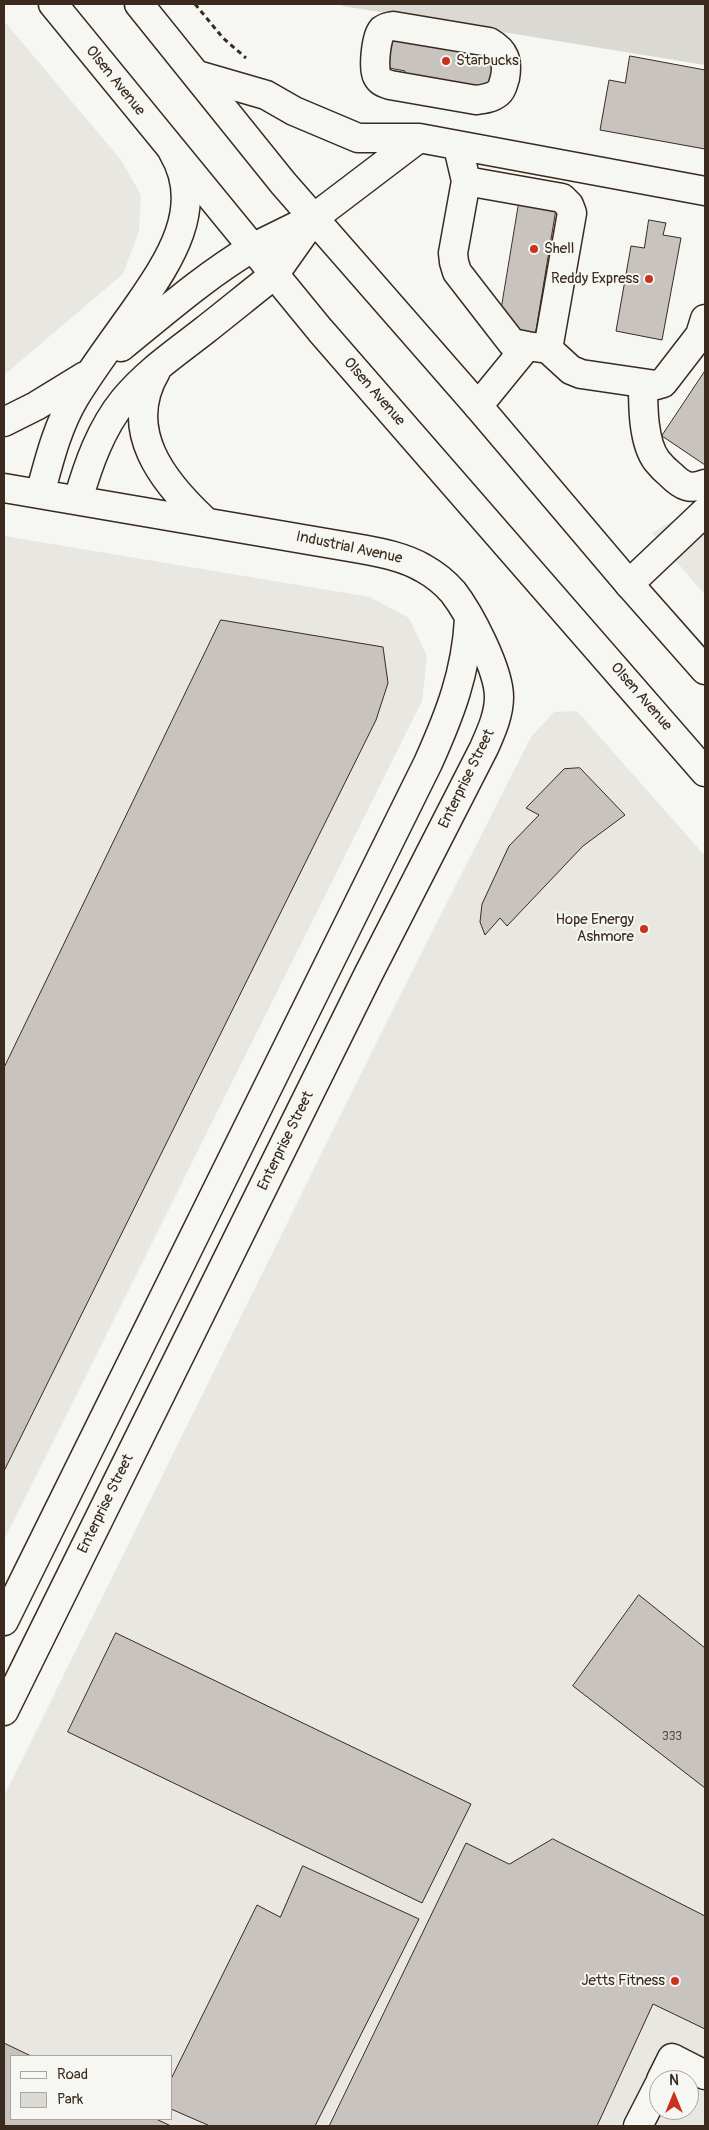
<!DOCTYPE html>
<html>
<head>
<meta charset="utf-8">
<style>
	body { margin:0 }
	#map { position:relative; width:709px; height:2130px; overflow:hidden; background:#f6f6f2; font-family:Pangolin,sans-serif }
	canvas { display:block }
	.frame { position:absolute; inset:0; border:5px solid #3b2a1e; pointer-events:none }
	.legend { position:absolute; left:10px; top:2055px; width:162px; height:65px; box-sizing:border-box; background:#f6f6f2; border:1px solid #aba49d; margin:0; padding:6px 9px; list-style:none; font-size:15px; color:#3b2a1e }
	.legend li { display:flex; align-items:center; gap:10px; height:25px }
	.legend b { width:25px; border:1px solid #aba49d }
	.north { position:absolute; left:649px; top:2070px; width:50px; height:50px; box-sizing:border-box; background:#f6f6f2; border:1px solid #aba49d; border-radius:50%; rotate:0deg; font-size:14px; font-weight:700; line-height:20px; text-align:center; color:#3b2a1e }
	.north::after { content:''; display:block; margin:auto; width:18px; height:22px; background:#c8321e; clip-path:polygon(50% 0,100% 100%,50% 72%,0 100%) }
</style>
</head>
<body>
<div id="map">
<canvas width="709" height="2130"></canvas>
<div class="frame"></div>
<ul class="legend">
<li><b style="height:6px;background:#f6f6f2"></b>Road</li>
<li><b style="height:14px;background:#dad9d3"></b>Park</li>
</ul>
<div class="north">N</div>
</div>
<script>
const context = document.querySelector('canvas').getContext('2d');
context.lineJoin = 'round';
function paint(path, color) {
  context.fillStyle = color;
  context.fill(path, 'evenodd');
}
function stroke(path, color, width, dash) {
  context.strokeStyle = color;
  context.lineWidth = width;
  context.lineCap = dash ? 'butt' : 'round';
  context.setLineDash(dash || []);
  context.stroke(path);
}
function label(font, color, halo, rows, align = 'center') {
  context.font = font + ' Pangolin,sans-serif';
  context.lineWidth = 4;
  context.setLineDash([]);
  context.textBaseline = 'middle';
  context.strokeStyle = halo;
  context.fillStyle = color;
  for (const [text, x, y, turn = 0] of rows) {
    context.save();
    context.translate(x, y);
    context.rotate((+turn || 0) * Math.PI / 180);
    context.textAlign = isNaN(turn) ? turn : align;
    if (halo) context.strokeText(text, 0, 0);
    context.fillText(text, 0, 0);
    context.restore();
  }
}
paint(new Path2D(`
	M4,21L121,160L141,195L139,231L123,274L4,375Z
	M705,502V595L652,533Z
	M4,536L370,597L409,618L427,656L422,701L4,1540Z
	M577,711L705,856V2126H329L428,1922L327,2126H4V1796L388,1019L531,737L554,712ZM11,2056H171V2119H11ZM659,2080H689V2110H659Z`), '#e8e7e2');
paint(new Path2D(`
	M341,4H705V65L343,6Z`), '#dad9d3');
const building = new Path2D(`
	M389,36L481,49L479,63L493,65L488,93L404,79L405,71L384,67Z
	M630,56L705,70V149L600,130L609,80L625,83Z
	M522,185L559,191L535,336L498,330Z
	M649,220L666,223L663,235L681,238L662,340L616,331L631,246L644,248Z
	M705,371V465L662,436Z
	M221,620L383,647L388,683L376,720L4,1471V1068Z
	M580,768L625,815L583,846L507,926L500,918L485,935L480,922L482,904L509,846L539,815L526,808L564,769Z
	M639,1595L705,1648V1788L573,1686Z
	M116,1633L471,1804L422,1903L68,1732Z
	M553,1839L705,1916V2029L653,2004L597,2126H329L466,1843L509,1864Z
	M303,1866L419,1919L315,2126H210L171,2109V2079L257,1905L280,1917Z
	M4,2043L31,2056H11V2119H156L171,2126H4Z`);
paint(building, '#c8c3be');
stroke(building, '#3b2a1e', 1);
const minor = new Path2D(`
	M393,26L489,42C505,51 508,61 505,78C503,83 503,89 498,93C492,98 484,99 476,100L390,85C384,83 380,82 377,76C373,68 376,37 382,30C386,27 389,27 393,26Z
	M197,75L266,95L294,111L358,138H419
	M458,147L466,181L562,198L569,205L572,213L548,349L527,346L478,406
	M466,181L453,253L454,262L457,272L512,343L527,346
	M315,217L419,138L705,191
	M121,347C163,313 205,276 252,248
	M548,349L571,370L581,374L656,385L663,383L700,335L705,319
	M156,371C121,430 163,482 205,521
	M643,385C643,406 643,443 657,461C661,466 666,471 671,475C682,486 690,490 705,484
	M4,422L36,406L85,376
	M4,488L361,549C382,553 404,557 423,568C434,574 445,583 453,592C470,614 499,670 499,697C499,715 491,732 484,748L368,975L4,1711
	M40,494C49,461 57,427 75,397C94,366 117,336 138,306C169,261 206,207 173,152
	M78,500C88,465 101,428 124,400C147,372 177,352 205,330C228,312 251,293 274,275
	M629,584L705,512
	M4,1621L428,763C450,714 466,673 469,619
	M661,2080L672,2058L705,2075
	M638,2126L659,2085`);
const major = new Path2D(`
	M53,4L320,330L705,772
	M139,4L283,183L478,406L629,584L705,670
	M252,248L311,219
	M274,275L315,217`);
stroke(minor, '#3b2a1e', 31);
stroke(major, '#3b2a1e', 31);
stroke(new Path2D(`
	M195,4L223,38L246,58`), '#3b2a1e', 3, [5, 4]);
stroke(minor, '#f6f6f2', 28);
stroke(major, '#f6f6f2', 28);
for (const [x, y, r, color] of [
	[446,61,5,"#c8321e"],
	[534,249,5,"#c8321e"],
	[649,279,5,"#c8321e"],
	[644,929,5,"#c8321e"],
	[675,1981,5,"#c8321e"]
]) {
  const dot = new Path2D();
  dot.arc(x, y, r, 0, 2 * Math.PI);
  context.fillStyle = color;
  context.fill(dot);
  stroke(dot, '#f6f6f2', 2);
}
label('12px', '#5e5046', null, [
	["333",672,1737]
]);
label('15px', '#3b2a1e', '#f6f6f2', [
	["Starbucks",456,61,"left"],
	["Shell",544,249,"left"],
	["Reddy Express",639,279],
	["Hope Energy",634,920],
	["Ashmore",634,937],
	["Jetts Fitness",665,1981]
], 'right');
label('15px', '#3b2a1e', '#f6f6f2', [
	["Olsen Avenue",115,81,51],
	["Olsen Avenue",374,392,49],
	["Industrial Avenue",349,548,12],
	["Olsen Avenue",641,697,49],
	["Enterprise Street",467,779,-64],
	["Enterprise Street",286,1141,-64],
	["Enterprise Street",106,1504,-64]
]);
</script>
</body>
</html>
